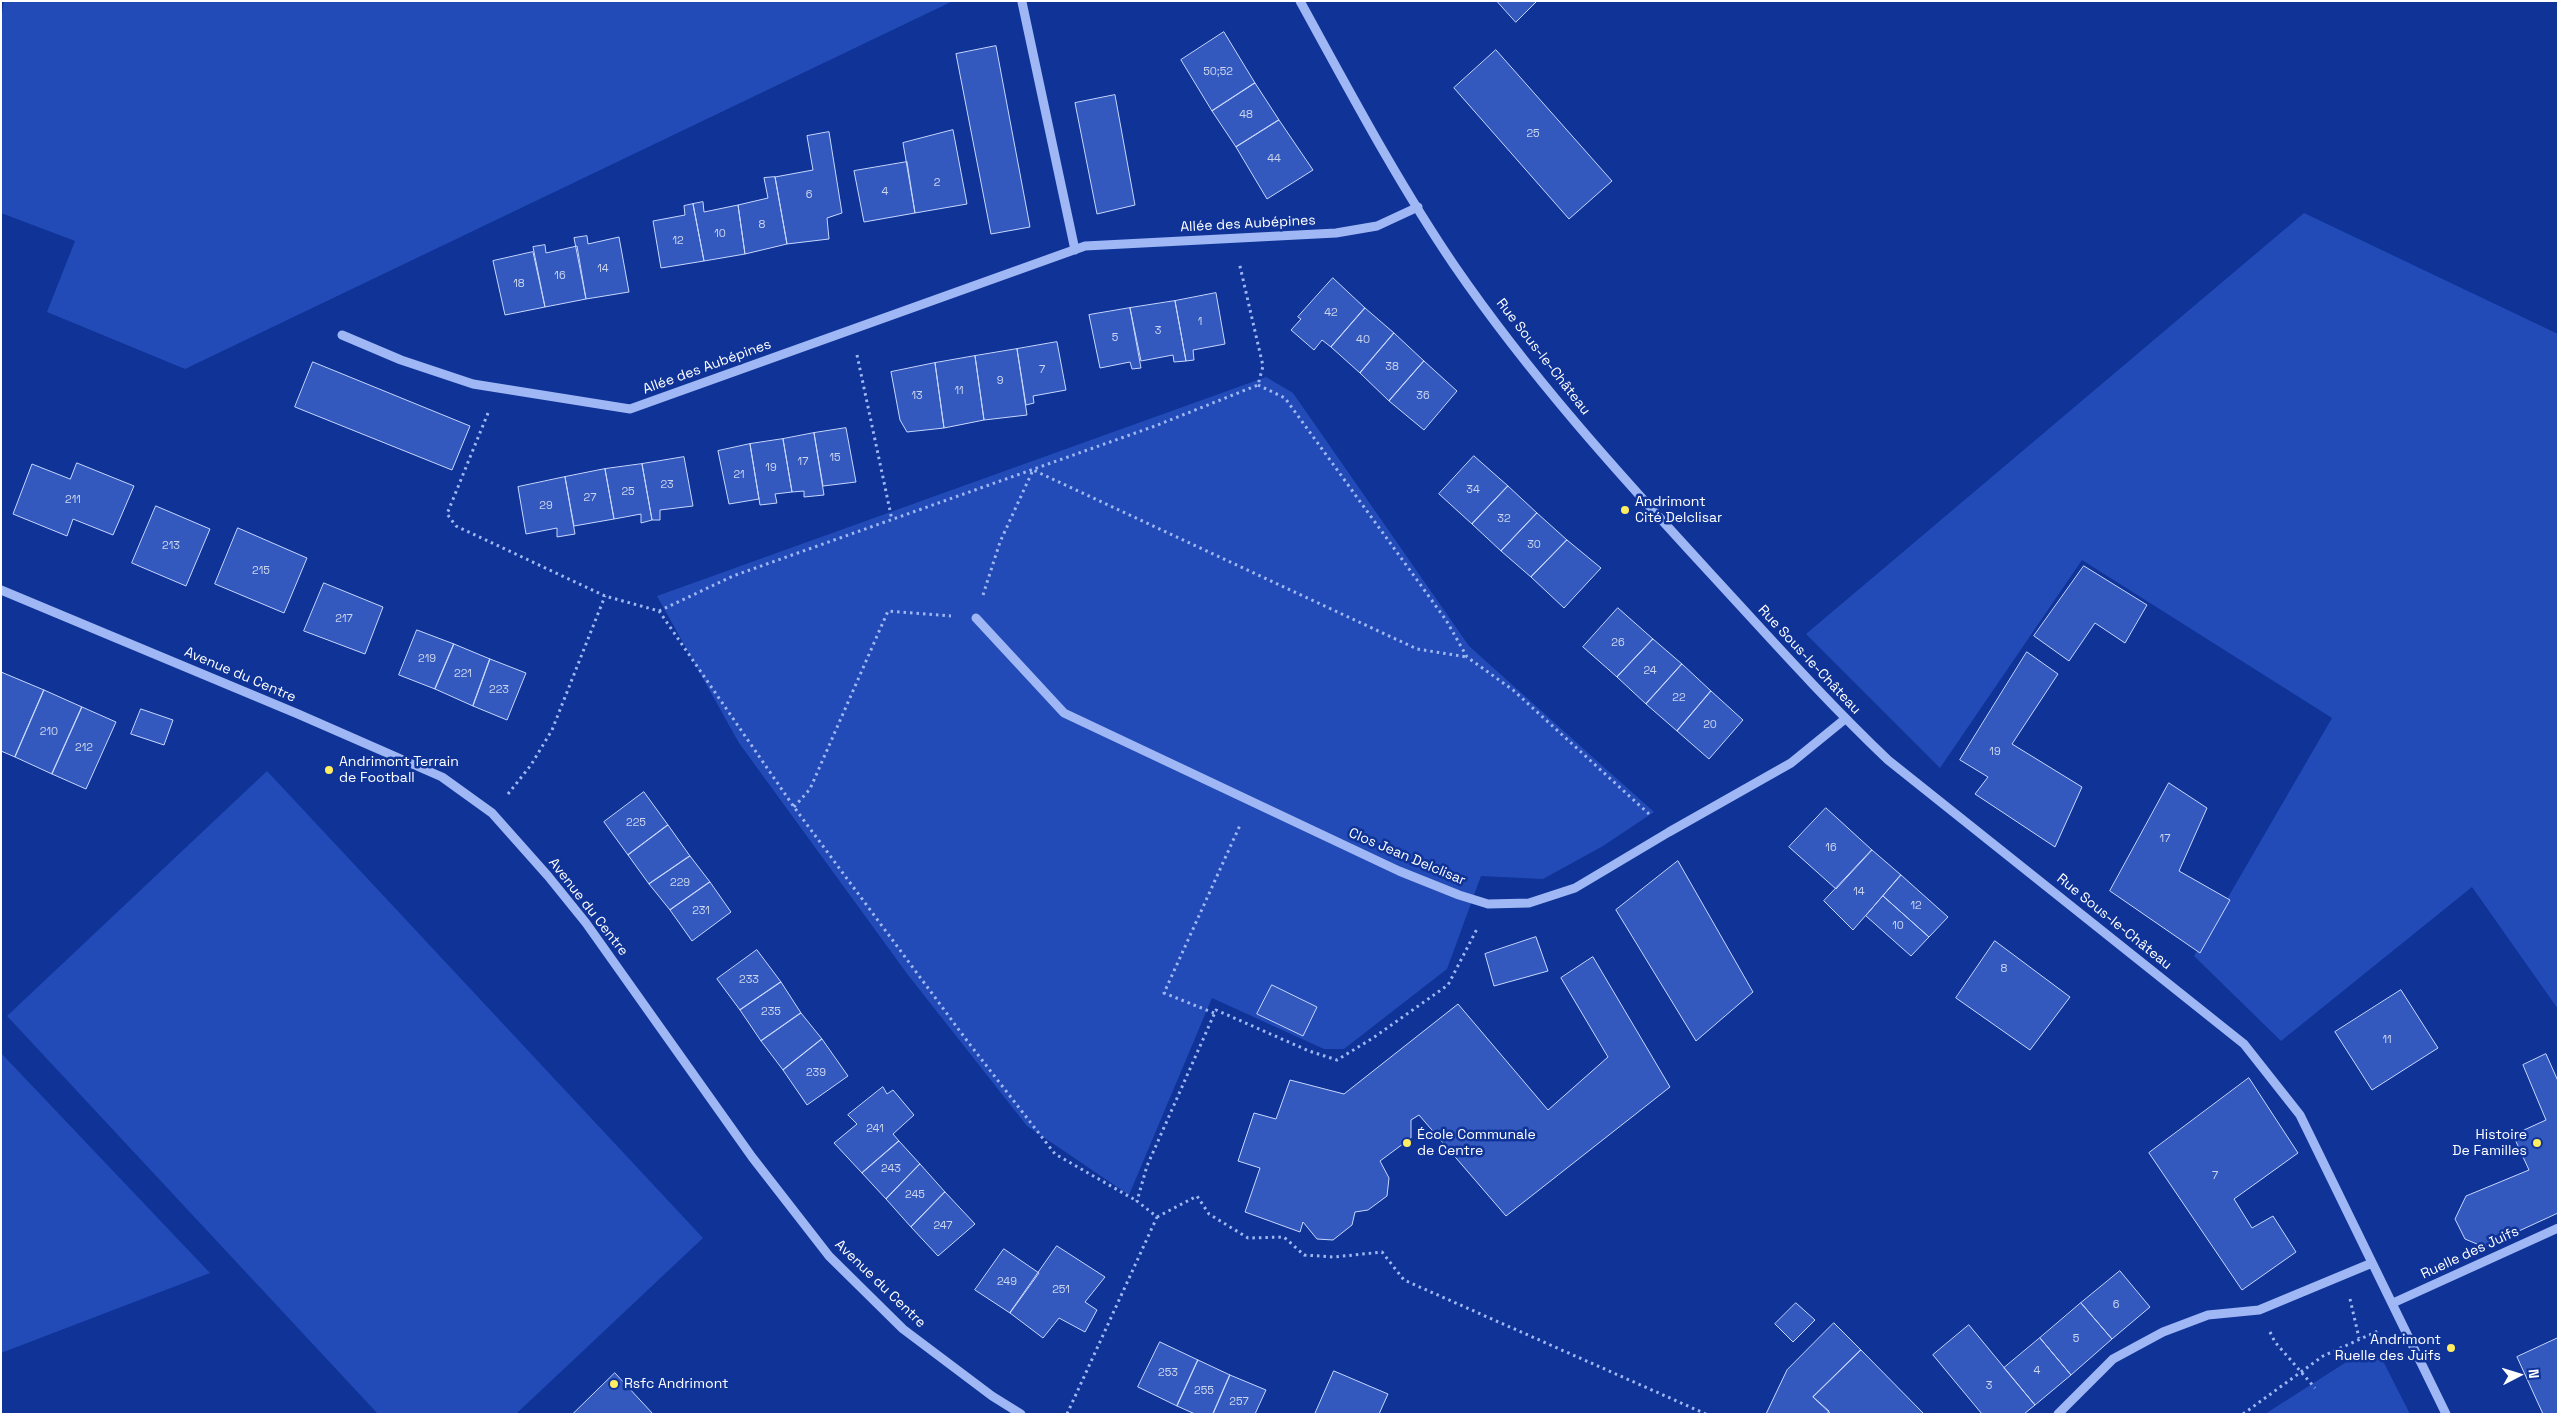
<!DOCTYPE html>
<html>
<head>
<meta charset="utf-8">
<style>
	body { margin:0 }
	#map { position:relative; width:2559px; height:1415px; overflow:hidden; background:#0f3397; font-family:"Space Grotesk",sans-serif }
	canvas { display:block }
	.frame { position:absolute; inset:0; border:2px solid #fff; pointer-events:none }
	.north { position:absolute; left:2494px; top:1350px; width:50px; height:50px; -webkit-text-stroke:4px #0f3397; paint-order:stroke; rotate:85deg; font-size:14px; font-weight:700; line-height:20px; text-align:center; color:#fff }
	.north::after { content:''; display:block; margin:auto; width:18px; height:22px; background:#fff; clip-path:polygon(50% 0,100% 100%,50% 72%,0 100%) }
</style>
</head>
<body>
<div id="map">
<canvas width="2559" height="1415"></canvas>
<div class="frame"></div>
<div class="north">N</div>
</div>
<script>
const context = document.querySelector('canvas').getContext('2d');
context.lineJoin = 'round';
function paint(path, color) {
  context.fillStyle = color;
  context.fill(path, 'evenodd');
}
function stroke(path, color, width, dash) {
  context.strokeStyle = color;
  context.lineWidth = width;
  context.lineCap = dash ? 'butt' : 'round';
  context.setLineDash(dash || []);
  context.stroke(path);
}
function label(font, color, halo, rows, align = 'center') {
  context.font = font + ' "Space Grotesk",sans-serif';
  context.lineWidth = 5;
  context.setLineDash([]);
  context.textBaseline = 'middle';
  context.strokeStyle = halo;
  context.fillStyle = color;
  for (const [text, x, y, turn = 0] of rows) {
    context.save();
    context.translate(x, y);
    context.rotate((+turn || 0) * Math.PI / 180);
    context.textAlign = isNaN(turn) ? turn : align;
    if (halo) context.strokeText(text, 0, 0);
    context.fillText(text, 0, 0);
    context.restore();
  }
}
paint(new Path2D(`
	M4,1H953L185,369L47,312L75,241L1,213V20Z
	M2304,213L2558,334V1009L2472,887L2281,1041L2194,956L2332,718L2082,560L1940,768L1806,634Z
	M1266,377L1293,393L1469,646L1654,812L1603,846L1543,879L1481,876L1447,969L1344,1049H1324L1212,998L1129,1195L1027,1126L908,975L739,743L657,596Z
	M267,771L703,1238L516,1414H378L7,1016Z
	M1,1053L210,1273L1,1353Z
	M2362,1352L2381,1357L2410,1414H2265Z`), '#224bb7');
const building = new Path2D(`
	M1497,1H1537L1516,22Z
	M1224,32L1255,83L1212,111L1181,60Z
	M996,46L1030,227L991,234L956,54Z
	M1496,50L1612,181L1569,219L1454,88Z
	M1255,83L1279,120L1236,147L1212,111Z
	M1115,95L1135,205L1097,214L1075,103Z
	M1279,120L1313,170L1267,199L1236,147Z
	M953,130L967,204L915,213L903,143Z
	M829,132L842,213L827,218L829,239L787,244L775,177L813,170L807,136Z
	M907,162L915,213L864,222L854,171Z
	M775,177L787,244L745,254L738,205L768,198L764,178Z
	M703,202L704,212L738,205L745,254L704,261L693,204Z
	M693,204L704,261L661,268L653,221L685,215L684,206Z
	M587,236L588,244L619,237L629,292L586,299L574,238Z
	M545,245L546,253L577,246L586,299L545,307L533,247Z
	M533,252L545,307L505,315L493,261Z
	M1333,278L1365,308L1331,347L1322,340L1314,350L1291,330L1301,319L1298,317Z
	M1216,293L1225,344L1193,350L1194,360L1186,361L1175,301Z
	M1175,301L1186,361L1174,362L1173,355L1141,361L1130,308Z
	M1130,308L1141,368L1132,369L1130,362L1100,368L1089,315Z
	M1365,308L1394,333L1360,373L1331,347Z
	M1394,333L1424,361L1389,401L1360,373Z
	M1057,342L1066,390L1033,396L1034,403L1026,405L1017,349Z
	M1017,349L1027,415L984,420L975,356Z
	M975,356L984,420L944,428L935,363Z
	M1424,361L1457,391L1424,430L1389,401Z
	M313,362L470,426L452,470L295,407Z
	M935,363L944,428L907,432L900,420L891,372Z
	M846,428L856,482L823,486L814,433Z
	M814,433L824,495L804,497V491L792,492L783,439Z
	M783,439L792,492L775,494L777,503L760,505L750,444Z
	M750,444L759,499L729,504L718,451Z
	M1474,456L1508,486L1472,524L1439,494Z
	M684,457L693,506L660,510V520H652L642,464Z
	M77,463L134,486L113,535L73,519L67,536L13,514L32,464L70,479Z
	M642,464L652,520L641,523V514L614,519L605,469Z
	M605,469L614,519L574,526L565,477Z
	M565,477L575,534L557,537V528L526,534L518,487Z
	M1508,486L1537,513L1501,551L1472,524Z
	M156,506L210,529L186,586L132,563Z
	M1537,513L1567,540L1531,577L1501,551Z
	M238,528L307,558L284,613L215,584Z
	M1567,540L1601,568L1564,608L1531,577Z
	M2084,566L2147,605L2125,643L2095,623L2069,661L2034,636Z
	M324,583L383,607L365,654L304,631Z
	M1618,608L1653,639L1617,677L1583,647Z
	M417,630L454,644L435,689L399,675Z
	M1653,639L1682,664L1646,704L1617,677Z
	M454,644L490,659L473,706L435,689Z
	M2027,652L2058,674L2012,744L2082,787L2055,847L1975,794L1988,777L1960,760Z
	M490,659L526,673L507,720L473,706Z
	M1682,664L1711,691L1677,731L1646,704Z
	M1,672L44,690L15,757L1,751Z
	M44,690L82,707L52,774L15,757Z
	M1711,691L1743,720L1709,759L1677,731Z
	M82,707L116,722L86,789L52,774Z
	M141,709L173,720L164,745L131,734Z
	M2169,783L2207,808L2179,871L2230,900L2200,953L2110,891Z
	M644,792L668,825L628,855L604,822Z
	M1826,808L1872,850L1836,889L1789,847Z
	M668,825L690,856L649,884L628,855Z
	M1872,850L1901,875L1853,930L1824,901Z
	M690,856L710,882L670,910L649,884Z
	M1678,861L1753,992L1696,1041L1616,910Z
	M1901,875L1948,917L1929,937L1883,896Z
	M710,882L731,912L692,941L670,910Z
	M1883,896L1929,937L1911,956L1866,916Z
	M1536,937L1548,971L1494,986L1485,954Z
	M1995,941L2070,997L2030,1050L1956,998Z
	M757,950L781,982L740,1010L717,979Z
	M1593,957L1670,1087L1506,1216L1419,1115L1411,1120V1138L1380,1161L1389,1178L1387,1196L1368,1210L1355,1212L1352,1225L1333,1240L1317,1239L1303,1222L1300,1232L1245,1212L1260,1168L1238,1161L1254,1113L1276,1119L1290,1080L1344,1094L1458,1004L1548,1110L1608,1057L1561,978Z
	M781,982L801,1013L761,1041L740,1010Z
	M1272,985L1317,1007L1303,1036L1257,1014Z
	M2401,990L2438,1048L2372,1090L2335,1032Z
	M801,1013L822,1039L783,1070L761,1041Z
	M822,1039L848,1076L807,1105L783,1070Z
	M2546,1054L2558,1081V1213L2484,1247L2465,1239L2455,1219L2466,1196L2529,1170L2513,1135L2546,1120L2523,1065Z
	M2249,1078L2298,1153L2234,1199L2252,1228L2273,1216L2296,1252L2242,1290L2149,1153Z
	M883,1087L887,1094L893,1090L914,1115L893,1134L899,1141L862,1173L834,1143L857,1124L848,1115Z
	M899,1141L920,1164L886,1199L862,1173Z
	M920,1164L945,1192L911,1227L886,1199Z
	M945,1192L975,1224L938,1256L911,1227Z
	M1057,1246L1105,1277L1085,1302L1097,1310L1085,1332L1059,1318L1043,1338L1010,1313Z
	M1004,1249L1039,1273L1010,1313L975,1290Z
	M2120,1271L2150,1307L2112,1339L2081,1303Z
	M1796,1303L1815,1320L1793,1342L1775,1324Z
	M2081,1303L2112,1339L2071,1375L2040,1338Z
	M1834,1323L1861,1350L1813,1397L1829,1411L1827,1414H1766L1787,1370Z
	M1969,1325L2035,1405L2024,1414H1982L1933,1355Z
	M2040,1338L2071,1375L2035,1405L2004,1368Z
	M2558,1338V1414H2543L2517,1357Z
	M1160,1342L1198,1360L1177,1406L1138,1387Z
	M1861,1350L1924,1414H1831L1813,1397Z
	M1198,1360L1230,1375L1213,1414H1195L1177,1406Z
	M1334,1371L1388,1394L1379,1414H1315Z
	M615,1373L653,1414H573Z
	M1230,1375L1266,1390L1255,1414H1213Z`);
paint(building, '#3459be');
stroke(building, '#c7d7fe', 1);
stroke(new Path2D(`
	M857,355L892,520
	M1258,385L1285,398L1446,620L1467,657L1513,690L1649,814
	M488,413L447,514L456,526L605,596L659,611L794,807L968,1042L1055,1154L1137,1201
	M983,595L1000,542L1033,470L1417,649L1467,657
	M659,611L733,576L1155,426L1258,385L1263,366L1239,262
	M508,794L531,765L552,730L605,596
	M794,807L810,789L888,611L951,616
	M1214,1013L1164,993L1241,823
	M1157,1217L1197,1196L1209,1214L1248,1238L1284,1237L1304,1255L1334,1257L1382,1252L1404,1280L1706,1414
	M2350,1299L2359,1338
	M2270,1332L2275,1342L2315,1388
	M1067,1414L1157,1217L1137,1201L1147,1166L1216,1010L1309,1051L1337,1060L1373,1038L1448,985L1478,927
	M2243,1414L2323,1356L2378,1331`), '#9fb7f4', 3, [2.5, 4]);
stroke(new Path2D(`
	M1300,1C1349,90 1397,181 1454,265C1530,376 1620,475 1711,574C1769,637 1826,701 1888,760L2244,1044L2300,1115L2446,1414
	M1022,2L1075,250
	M342,335L401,360L473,384L630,409L1085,246L1336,233L1377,226L1418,207
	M1,590L298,714L442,777L492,813L548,876L586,923L752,1157L829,1256L903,1329L992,1396L1021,1414
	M976,618L1064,713L1399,871L1459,895L1488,904L1529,903L1575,888L1669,832L1791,763L1845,719
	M2393,1303L2558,1228
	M2058,1414L2113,1359L2163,1332L2208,1315L2259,1310L2372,1263`), '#9fb7f4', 9);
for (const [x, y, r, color] of [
	[1625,510,5,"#ffed62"],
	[329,770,5,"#ffed62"],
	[1407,1143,5,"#ffed62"],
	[2537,1143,5,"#ffed62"],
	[2451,1348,5,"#ffed62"],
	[614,1384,5,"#ffed62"]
]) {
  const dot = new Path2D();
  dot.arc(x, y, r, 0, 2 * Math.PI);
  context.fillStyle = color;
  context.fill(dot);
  stroke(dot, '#0f3397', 2);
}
label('11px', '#ccd6ef', null, [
	["50;52",1218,72],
	["48",1246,115],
	["25",1533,134],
	["44",1274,159],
	["2",937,183],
	["4",885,192],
	["6",809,195],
	["8",762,225],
	["10",720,234],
	["12",678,241],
	["14",603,269],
	["16",560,276],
	["18",519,284],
	["42",1331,313],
	["1",1200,322],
	["3",1158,331],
	["5",1115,338],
	["40",1363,340],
	["38",1392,367],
	["7",1042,370],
	["9",1000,381],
	["11",959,391],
	["13",917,396],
	["36",1423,396],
	["15",835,458],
	["17",803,462],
	["19",771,468],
	["21",739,475],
	["23",667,485],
	["34",1473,490],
	["25",628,492],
	["27",590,498],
	["211",73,500],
	["29",546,506],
	["32",1504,519],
	["30",1534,545],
	["213",171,546],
	["215",261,571],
	["217",344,619],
	["26",1618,643],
	["219",427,659],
	["24",1650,671],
	["221",463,674],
	["223",499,690],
	["22",1679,698],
	["20",1710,725],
	["210",49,732],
	["212",84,748],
	["19",1995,752],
	["225",636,823],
	["17",2165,839],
	["16",1831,848],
	["229",680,883],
	["14",1859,892],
	["12",1916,906],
	["231",701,911],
	["10",1898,926],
	["8",2004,969],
	["233",749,980],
	["235",771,1012],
	["11",2387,1040],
	["239",816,1073],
	["241",875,1129],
	["243",891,1169],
	["7",2215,1176],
	["245",915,1195],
	["247",943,1226],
	["249",1007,1282],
	["251",1061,1290],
	["6",2116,1305],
	["5",2076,1339],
	["4",2037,1371],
	["253",1168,1373],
	["3",1989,1386],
	["255",1204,1391],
	["257",1239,1402]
]);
label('14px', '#fff', '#0f3397', [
	["Allée des Aubépines",1248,224,-3],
	["Rue Sous-le-Château",1543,357,52],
	["Allée des Aubépines",707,367,-20],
	["Rue Sous-le-Château",1809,660,47],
	["Avenue du Centre",240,675,23],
	["Clos Jean Delclisar",1407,857,23],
	["Avenue du Centre",588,907,52],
	["Rue Sous-le-Château",2114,922,39],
	["Ruelle des Juifs",2470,1253,-25],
	["Avenue du Centre",880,1284,44]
]);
label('14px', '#fff', '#0f3397', [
	["Andrimont",1635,502],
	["Cité Delclisar",1635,518],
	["Andrimont Terrain",339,762],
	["de Football",339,778],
	["École Communale",1417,1135],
	["de Centre",1417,1151],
	["Histoire",2527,1135,"right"],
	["De Familles",2527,1151,"right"],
	["Andrimont",2441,1340,"right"],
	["Ruelle des Juifs",2441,1356,"right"],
	["Rsfc Andrimont",624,1384]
], 'left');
</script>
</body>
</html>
